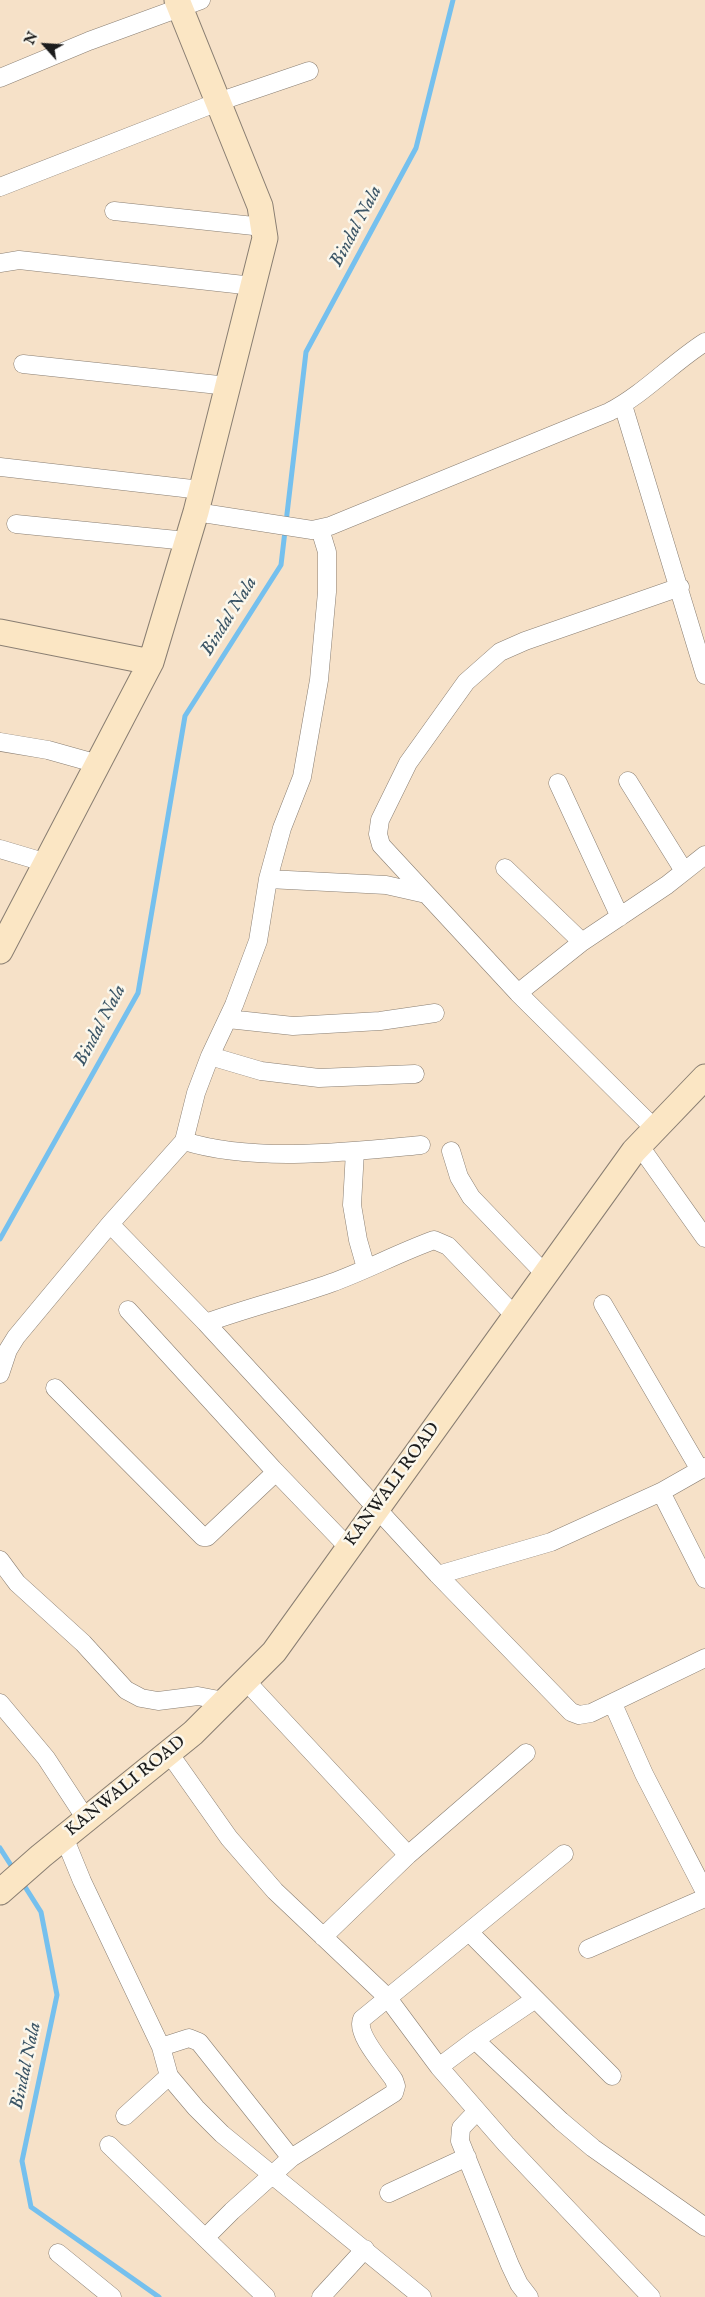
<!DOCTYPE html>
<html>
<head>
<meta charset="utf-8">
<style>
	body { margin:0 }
	#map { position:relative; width:705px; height:2297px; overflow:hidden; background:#f6e1c8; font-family:"IM FELL English",serif }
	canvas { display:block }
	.north { position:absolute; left:20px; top:20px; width:50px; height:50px; -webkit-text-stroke:4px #fbf7ec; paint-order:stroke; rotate:296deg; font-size:14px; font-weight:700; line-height:20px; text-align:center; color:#1c1c1c }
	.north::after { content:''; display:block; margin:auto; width:18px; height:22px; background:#1c1c1c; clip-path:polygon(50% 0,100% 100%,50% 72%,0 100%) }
</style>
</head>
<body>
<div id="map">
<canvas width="705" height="2297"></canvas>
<div class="north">N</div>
</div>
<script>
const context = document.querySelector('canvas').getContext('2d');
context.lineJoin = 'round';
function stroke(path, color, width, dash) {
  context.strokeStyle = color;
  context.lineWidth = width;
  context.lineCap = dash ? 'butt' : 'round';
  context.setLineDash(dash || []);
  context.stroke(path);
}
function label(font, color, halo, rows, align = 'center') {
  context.font = font + ' "IM FELL English",serif';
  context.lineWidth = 5;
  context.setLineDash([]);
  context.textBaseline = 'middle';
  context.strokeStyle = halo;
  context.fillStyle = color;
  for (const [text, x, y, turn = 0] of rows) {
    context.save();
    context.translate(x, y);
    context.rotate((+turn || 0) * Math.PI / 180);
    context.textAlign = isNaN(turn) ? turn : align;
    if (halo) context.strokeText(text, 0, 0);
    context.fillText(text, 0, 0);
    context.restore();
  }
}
stroke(new Path2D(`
	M0,1239L138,993L185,716L281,565L306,352L416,148L453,0
	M0,1848L14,1870
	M22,1882L41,1912L57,1995L22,2161L31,2207L159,2297`), '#75c0ee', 5);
const street = new Path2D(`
	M0,78L89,41L201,0
	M0,187L218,102L309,71
	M114,211L263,227
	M0,263L19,260L253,286
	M23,364L228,386
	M623,405L705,675
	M0,467L201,490
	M196,512L312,530L330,526L609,412C644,394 672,363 705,342
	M16,524L187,541
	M320,529L327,552V592L319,680L302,777L282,828L268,879L258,941L234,1005L210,1056L196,1093L184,1141L110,1224L206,1323L438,1575L571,1712L579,1715L591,1713L705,1658
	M0,742L48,750L98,764
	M628,781L684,871
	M558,783L620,917
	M0,849L47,863
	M505,868L582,942
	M268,879L386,885L426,894
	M518,993L582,942L667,885L705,855
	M228,1019L293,1026L380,1021L435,1013
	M210,1056L261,1071L319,1078L415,1074
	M655,1129L518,993L381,845L378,834L380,820L408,763L466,682L500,652L525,641L680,587
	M184,1141C254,1163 348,1152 421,1145
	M639,1145L705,1238
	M355,1151L352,1205L358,1240L366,1268
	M451,1151L459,1177L471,1197L545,1274
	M603,1304L700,1470
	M128,1310L273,1469L348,1547
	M206,1323C247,1308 289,1298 331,1283C365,1271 398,1253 434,1240L448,1246L515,1316
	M0,1374L8,1350L16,1337L110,1224
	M55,1388L203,1537H207L276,1472
	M661,1492L705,1579
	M0,1560L17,1583L83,1643L126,1690L141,1698L158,1701L198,1696L224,1701
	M438,1575L551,1542L661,1492L705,1467
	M246,1681L408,1855
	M0,1703L46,1758L86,1819
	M613,1704L644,1774L705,1892
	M169,1753L229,1838L275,1891L387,1997L439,2067L506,2144L651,2297
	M64,1837L82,1881L161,2047L169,2076L196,2108L222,2134L422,2297
	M469,1932L612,2076
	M323,1937L408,1855L526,1753
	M588,1949L705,1898
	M475,2040L534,2000
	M161,2047L189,2038L199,2042L291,2158
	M439,2067L475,2040L561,2121L593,2148L705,2227
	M477,2111L461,2128L460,2141L510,2265L519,2284L529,2297
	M125,2116L169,2076
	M109,2145L266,2297
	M389,2193L467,2157
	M205,2238L232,2211L291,2158L394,2093L396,2086L394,2080C385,2066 355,2034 362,2019L564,1854
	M58,2253L112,2297
	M321,2297L365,2249`);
const secondary = new Path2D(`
	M0,632L151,662
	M0,951L151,662L196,512L265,238L260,206L177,0
	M0,1892L41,1856L193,1733L274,1652L634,1151L705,1077`);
stroke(street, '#897e72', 19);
stroke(secondary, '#897e72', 27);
stroke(street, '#fff', 18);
stroke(secondary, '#fbe6c4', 25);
label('18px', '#1c1c1c', '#fbf7ec', [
	["KANWALI ROAD",393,1485,-54],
	["KANWALI ROAD",126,1787,-39]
]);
label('italic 19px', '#3b5566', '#fbf7ec', [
	["Bindal Nala",357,227,-62],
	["Bindal Nala",230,617,-58],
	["Bindal Nala",101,1026,-62],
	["Bindal Nala",27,2066,-78]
]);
</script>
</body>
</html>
